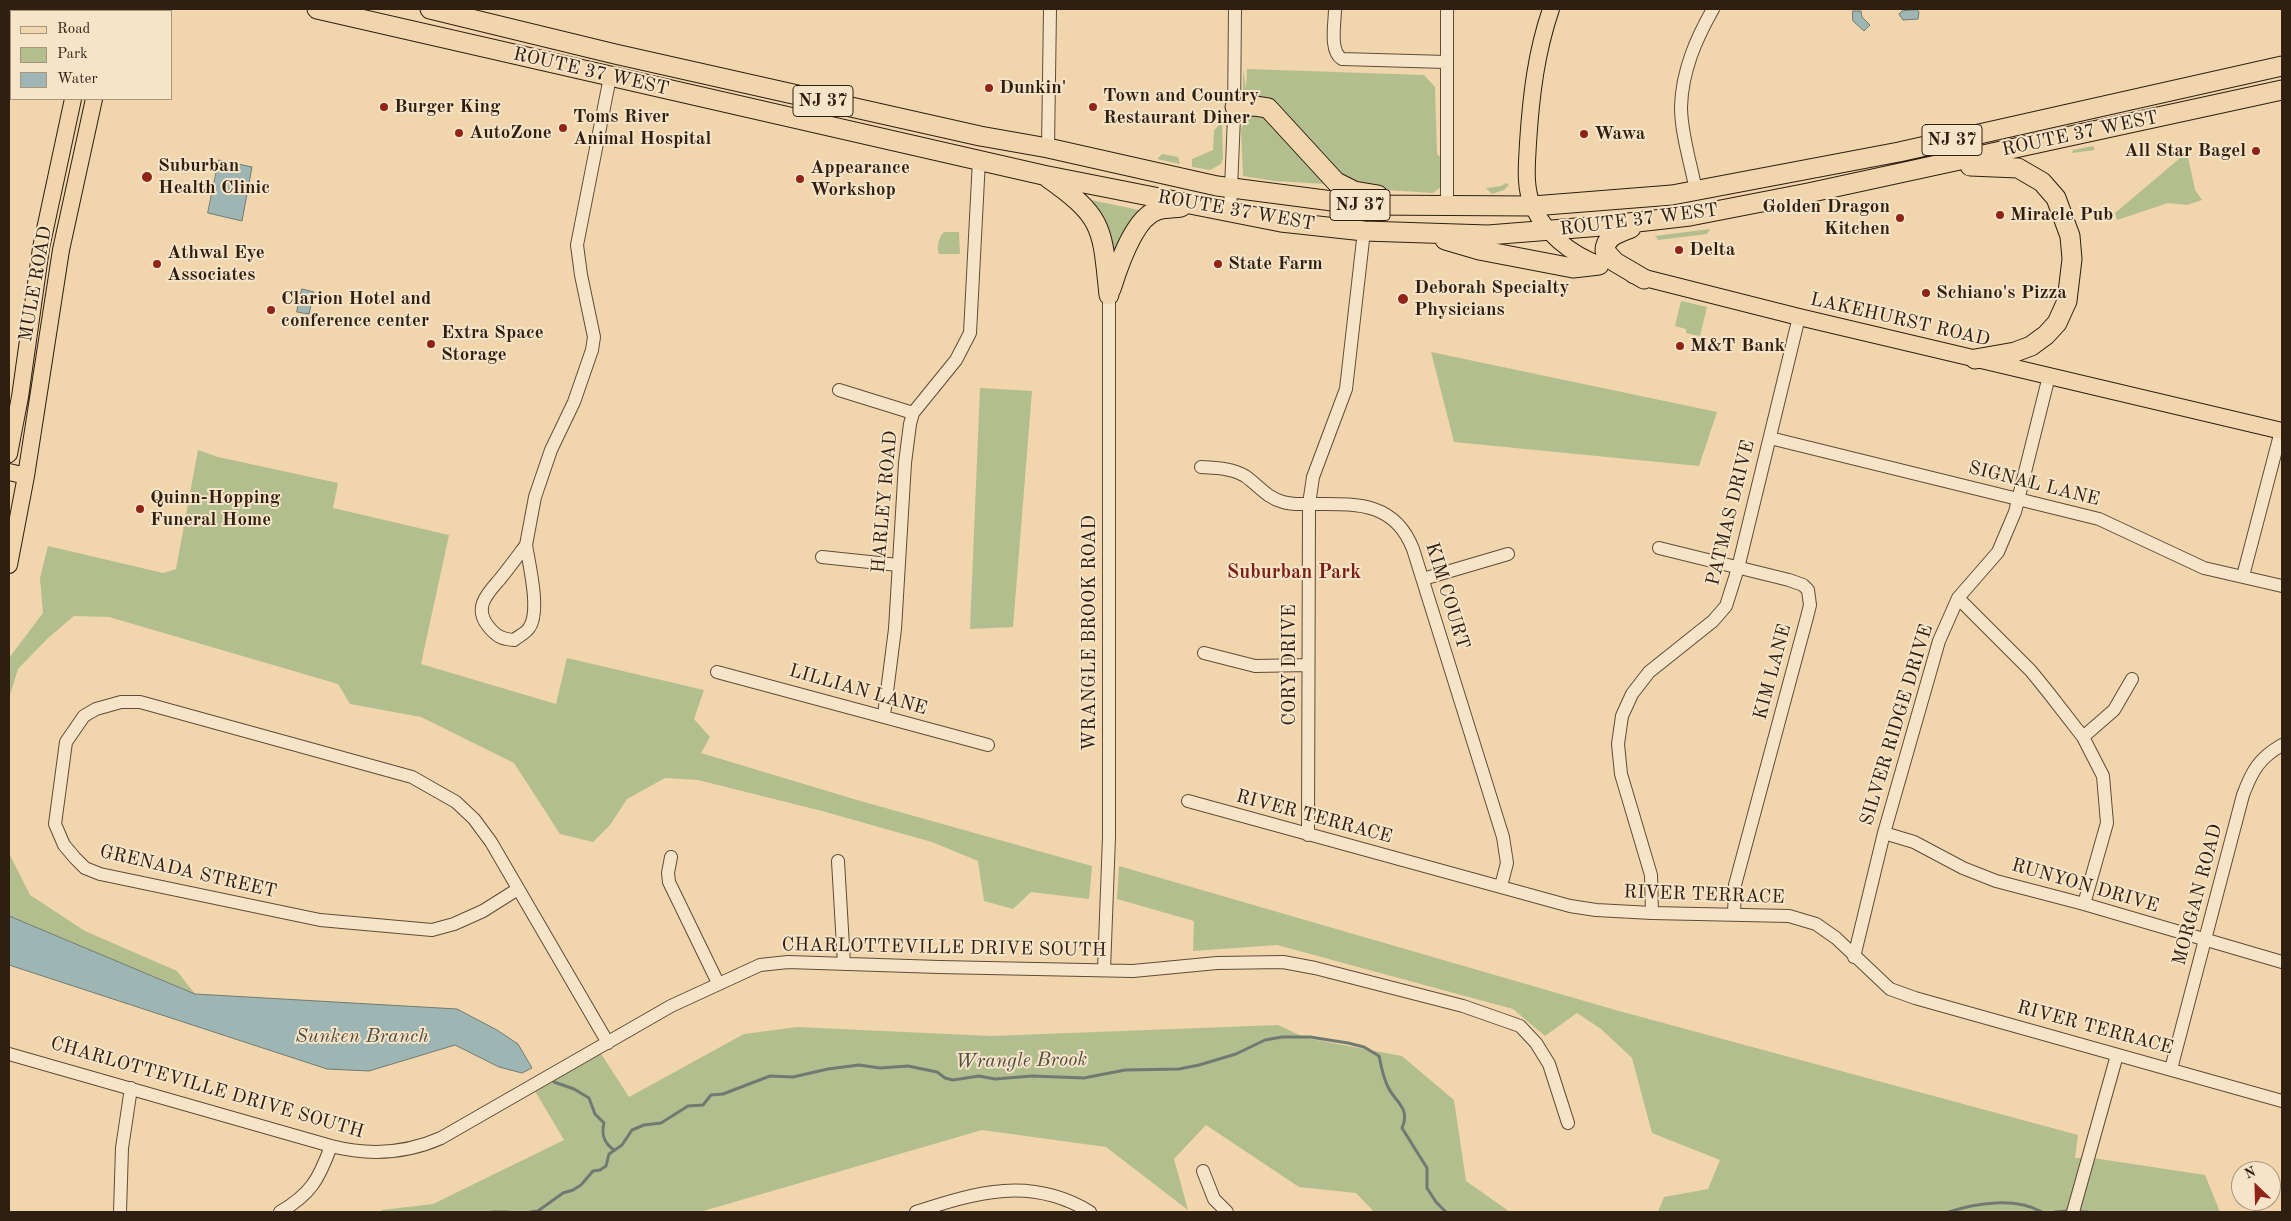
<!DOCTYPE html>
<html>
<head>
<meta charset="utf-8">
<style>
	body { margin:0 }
	#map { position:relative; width:2291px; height:1221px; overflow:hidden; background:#f1d5ac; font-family:"Old Standard TT",serif }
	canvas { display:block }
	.frame { position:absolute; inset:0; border:10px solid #2e1f11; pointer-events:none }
	.legend { position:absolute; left:10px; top:10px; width:162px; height:90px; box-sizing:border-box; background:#f6e4c9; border:1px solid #a6957f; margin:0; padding:6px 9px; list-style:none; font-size:15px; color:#2e1f11 }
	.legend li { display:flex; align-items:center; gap:10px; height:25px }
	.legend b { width:25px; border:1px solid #a6957f }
	.north { position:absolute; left:2231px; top:1161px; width:50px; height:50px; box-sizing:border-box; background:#f6e4c9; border:1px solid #a6957f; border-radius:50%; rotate:336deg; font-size:14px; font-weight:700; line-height:20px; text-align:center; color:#2e1f11 }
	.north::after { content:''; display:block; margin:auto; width:18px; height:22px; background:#8f2418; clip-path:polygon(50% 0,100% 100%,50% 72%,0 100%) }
</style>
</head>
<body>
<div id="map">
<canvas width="2291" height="1221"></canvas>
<div class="frame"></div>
<ul class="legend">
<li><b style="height:6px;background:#f1d5ac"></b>Road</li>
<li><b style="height:14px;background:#b3be8f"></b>Park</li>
<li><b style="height:14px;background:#9eb6b3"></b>Water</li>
</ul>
<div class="north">N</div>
</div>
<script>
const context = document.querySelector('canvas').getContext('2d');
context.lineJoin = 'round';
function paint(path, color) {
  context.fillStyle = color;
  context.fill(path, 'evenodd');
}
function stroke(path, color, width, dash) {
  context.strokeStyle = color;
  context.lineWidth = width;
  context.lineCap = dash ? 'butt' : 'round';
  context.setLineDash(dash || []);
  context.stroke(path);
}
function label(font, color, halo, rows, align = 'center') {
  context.font = font + ' "Old Standard TT",serif';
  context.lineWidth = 4;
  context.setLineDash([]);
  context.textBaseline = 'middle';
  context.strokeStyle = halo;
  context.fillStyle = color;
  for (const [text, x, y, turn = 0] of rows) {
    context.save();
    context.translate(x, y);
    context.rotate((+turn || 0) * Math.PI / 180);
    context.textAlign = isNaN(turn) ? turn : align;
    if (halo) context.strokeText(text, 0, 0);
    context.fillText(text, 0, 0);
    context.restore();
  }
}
paint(new Path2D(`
	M1243,69L1246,89L1247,69L1424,75L1435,87L1437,154L1441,158V187L1433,193L1371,189L1345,180L1248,98L1243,90Z
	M1260,112L1325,181V184L1275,181L1243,176L1241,129L1247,116Z
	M1222,122L1223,158L1221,164L1210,170L1192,167V159L1213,150L1214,130Z
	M2093,146L2095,150L2072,153L2073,150Z
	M1162,154L1178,157L1180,164L1157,159Z
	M2188,157L2195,190L2202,200L2187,205L2168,203L2117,220L2115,213L2180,158Z
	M1506,183L1509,185L1504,190L1492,194L1486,188L1501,186Z
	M1091,200L1139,210L1113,255L1099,212Z
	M1710,229L1707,234L1658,240L1655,236Z
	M944,232H959L960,254H939C936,248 939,236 944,232Z
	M1681,301L1707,307L1700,336L1686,333V329L1675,326Z
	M1431,352L1717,412L1699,466L1454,442Z
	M980,388L1032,391L1013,627L970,629Z
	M198,450L218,457L338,483L333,508L449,535L421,664L556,704L567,658L704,690L694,719L710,737L701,753L857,800L1092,866L1089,899L1031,892L1013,909L984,901L978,861L932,842L822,811L698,780L665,778L627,799L610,825L593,842L560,834L514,763L421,717L350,704L338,684L109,617L74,616L48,638L18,669L9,698V658L43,613L40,578L48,546L163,573L176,569Z
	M9,853L30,895L85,931L177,971L195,994L9,916Z
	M1119,866L1619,1011L2078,1135L2075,1158H2093L2205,1175L2220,1212H1658L1664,1197L1708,1189L1720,1160L1652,1133L1632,1058L1601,1029L1577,1013L1545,1036L1513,1009L1277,945L1193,951L1194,921L1117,899Z
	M1278,1025L1306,1038L1402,1056L1454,1100L1466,1181L1510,1212H1374L1356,1193L1299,1187L1206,1125L1174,1159L1188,1210L1106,1147L982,1130L700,1212H379L382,1210L433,1204L564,1140L532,1086L598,1049L629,1097L744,1034L797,1027L991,1036Z`), '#b3be8f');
const water = new Path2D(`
	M1917,10L1919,12L1918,19L1903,20L1899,14L1902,11Z
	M1853,11H1861L1862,17L1870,25L1864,31L1853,21Z
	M219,160L252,167L242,221L208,213Z
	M302,289L314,292L309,314L297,312Z
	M9,916L195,994L457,1009L497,1030L518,1044L532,1068L522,1073L499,1067L455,1045L369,1071L327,1069L9,965Z`);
paint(water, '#9eb6b3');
stroke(water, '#717a72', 1);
stroke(new Path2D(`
	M554,1082L574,1089L589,1098L595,1114L604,1123C601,1135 604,1143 614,1150
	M492,1212H508
	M530,1212L538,1211L563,1193L573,1190L581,1185L593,1171L600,1170L606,1166L609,1154L622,1145L632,1130L644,1125L661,1123L688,1106L703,1105L711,1095L723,1094L770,1076L793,1077L828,1069L859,1065L880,1068L908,1066L937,1072L945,1078L953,1080L979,1076L995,1079L1032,1076L1084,1078L1125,1070L1179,1069L1199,1065L1236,1054L1265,1040L1282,1037H1310L1348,1043L1364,1047L1379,1056C1381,1066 1383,1077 1388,1087C1395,1102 1411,1108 1402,1128L1427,1168V1188L1436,1202L1446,1212
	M1949,1212C1976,1203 2015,1197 2042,1212
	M2055,1212L2067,1211
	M2079,1212H2088`), '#717a72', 3);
const minor = new Path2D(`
	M1335,9C1335,23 1329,51 1342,59L1446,62
	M1048,148L1050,9
	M1696,191C1691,164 1681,134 1681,107C1682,71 1696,39 1713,9
	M1447,207V9
	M1230,213L1234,116L1235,9
	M839,390L913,413
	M1770,438L2099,519L2204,568L2282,586
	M1201,467C1216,468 1232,468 1245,476C1258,485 1267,498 1283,502C1292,505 1301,504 1310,504C1354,504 1394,500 1413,549L1503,837L1507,863L1501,886
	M526,545L535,497L551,450L574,402L592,350L594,337L581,275L577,245L610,77
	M526,545C529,564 541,612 529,628C526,633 519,636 514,640C501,639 496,636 488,626C473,607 488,593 500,579C509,568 517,557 526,545Z
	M1659,548L1789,580L1803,585L1808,590L1810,605L1807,617L1735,885L1734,915
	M822,557L898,565
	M2243,576L2281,431
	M1423,579L1508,554
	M1958,598L2031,671L2048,692L2083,737L2103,776L2107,823L2084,904
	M1204,653L1255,666L1308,665
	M717,672L988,745
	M884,715L895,629L905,463L910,424L913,413L956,360L970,333L979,160
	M2083,737L2114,710L2132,679
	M1188,801L1570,906L1596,910L1652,913L1789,916L1816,924L1836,938L1890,989L1915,998L2282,1101
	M1884,833L1914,842L1963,868L1996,881L2084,904L2282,962
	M1308,835L1309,504L1313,477L1346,389L1364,231
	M671,857L668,873L669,882L718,983
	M838,861L844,964
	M518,889L483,911L454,924L432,930L320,920L100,874L85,868L75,858L64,845L55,824L66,742L84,716L96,709L121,702H140L412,777L456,802L474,819L491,842L608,1043
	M1652,913L1651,875L1621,774L1618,744L1622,716L1632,694L1649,672L1713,621L1726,606L1738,568L1799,317
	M1854,957L1884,833L1939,641L1958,598L1998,552L2015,512L2049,376
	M1104,970L1109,837V295
	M9,1054L331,1146C370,1156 405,1154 441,1138L671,1006L760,965L788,962L939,967L1133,971L1217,963L1283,962L1315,968L1463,1006L1520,1026L1536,1043L1549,1064L1568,1123
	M2171,1069L2243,795C2252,771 2259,758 2282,745
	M1203,1171L1214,1199L1227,1212
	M120,1212L122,1148L131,1088
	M280,1212C311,1194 319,1179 331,1146
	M916,1212C977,1192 1031,1176 1090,1212
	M2073,1212L2117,1055`);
const major = new Path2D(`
	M1551,9C1536,53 1531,96 1528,143C1527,164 1524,187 1533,207C1547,235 1571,254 1600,265
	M94,11V9
	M114,11L115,9
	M1633,275L1799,317L2282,431
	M9,454L20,397L41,248L73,99
	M9,472L26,476
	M9,565L26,476L61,250L94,99`);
const highway = new Path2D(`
	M31,9L34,11
	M317,9L1043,175L1281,222L1364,231L1488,235L1602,226L1690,216L1808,193L2282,90
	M430,9L615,54L980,136L1048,148L1217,186L1363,205L1533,206L1672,195L1899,152L2282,66
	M1235,107L1255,106L1268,108L1336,182L1354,191L1378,195
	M1970,166L2018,168L2042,182L2056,198L2070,236L2072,259L2067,301L2057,323L2046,335L2031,346L2015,352L1975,359
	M1048,178C1105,218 1102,229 1109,295
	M1631,228C1619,233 1605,236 1605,251L1615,262L1644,279
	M1445,240L1479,250L1573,268L1599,265
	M1111,289C1118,267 1134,217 1158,210C1165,208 1174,208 1181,207`);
stroke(minor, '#5f4c38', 14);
stroke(major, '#2e1f11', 18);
stroke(highway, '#2e1f11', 21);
stroke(minor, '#f6e4c9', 12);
stroke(major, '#f1d5ac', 16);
stroke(highway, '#f1d5ac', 19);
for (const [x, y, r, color] of [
	[989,88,5,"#8f2418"],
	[384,107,5,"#8f2418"],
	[1093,107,5,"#8f2418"],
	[563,128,5,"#8f2418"],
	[459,133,5,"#8f2418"],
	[1584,134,5,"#8f2418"],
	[2256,151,5,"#8f2418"],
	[147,177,6,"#8f2418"],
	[800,179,5,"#8f2418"],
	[2000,215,5,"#8f2418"],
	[1900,218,5,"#8f2418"],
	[1679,250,5,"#8f2418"],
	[157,264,5,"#8f2418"],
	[1218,264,5,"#8f2418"],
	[1926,293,5,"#8f2418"],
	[1403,299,6,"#8f2418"],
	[271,310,5,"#8f2418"],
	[431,344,5,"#8f2418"],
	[1680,346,5,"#8f2418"],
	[140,509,5,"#8f2418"]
]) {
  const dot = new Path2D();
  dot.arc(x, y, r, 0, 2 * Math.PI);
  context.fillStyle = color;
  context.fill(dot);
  stroke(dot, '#f6e4c9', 2);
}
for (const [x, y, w] of [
	[823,101,60],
	[1952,140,60],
	[1360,205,60]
]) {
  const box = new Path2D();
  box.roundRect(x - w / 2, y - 15.5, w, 31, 4);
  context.fillStyle = '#f6e4c9';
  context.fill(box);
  stroke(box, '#2e1f11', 1);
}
label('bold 18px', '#2e1f11', null, [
	["NJ 37",823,101],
	["NJ 37",1952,140],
	["NJ 37",1360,205]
]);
label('19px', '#2e1f11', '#f6e4c9', [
	["ROUTE 37 WEST",591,72,13],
	["ROUTE 37 WEST",2080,134,-12],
	["ROUTE 37 WEST",1236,211,10],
	["ROUTE 37 WEST",1639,220,-7],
	["MULE ROAD",36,284,-80],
	["LAKEHURST ROAD",1900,320,13],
	["SIGNAL LANE",2034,484,14],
	["HARLEY ROAD",885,502,-85],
	["PATMAS DRIVE",1731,513,-76],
	["KIM COURT",1447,596,73],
	["WRANGLE BROOK ROAD",1090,633,-90],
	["CORY DRIVE",1290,665,-90],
	["KIM LANE",1773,672,-75],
	["LILLIAN LANE",858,690,16],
	["SILVER RIDGE DRIVE",1897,725,-73],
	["RIVER TERRACE",1314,817,15],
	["GRENADA STREET",188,872,13],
	["RUNYON DRIVE",2085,886,16],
	["RIVER TERRACE",1704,895,2],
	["MORGAN ROAD",2198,895,-75],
	["CHARLOTTEVILLE DRIVE SOUTH",944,948,1],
	["RIVER TERRACE",2095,1028,15],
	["CHARLOTTEVILLE DRIVE SOUTH",207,1088,16]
]);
label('bold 19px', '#2e1f11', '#f6e4c9', [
	["Dunkin'",999,88],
	["Town and Country",1103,96],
	["Restaurant Diner",1103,118],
	["Burger King",394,107],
	["Toms River",573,117],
	["Animal Hospital",573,139],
	["AutoZone",469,133],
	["Wawa",1594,134],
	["All Star Bagel",2246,151,"right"],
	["Suburban",158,166],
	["Health Clinic",158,188],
	["Appearance",810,168],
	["Workshop",810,190],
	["Golden Dragon",1890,207,"right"],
	["Kitchen",1890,229,"right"],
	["Miracle Pub",2010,215],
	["Delta",1689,250],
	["Athwal Eye",167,253],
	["Associates",167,275],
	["State Farm",1228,264],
	["Deborah Specialty",1414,288],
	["Physicians",1414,310],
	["Schiano's Pizza",1936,293],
	["Clarion Hotel and",281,299],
	["conference center",281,321],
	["Extra Space",441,333],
	["Storage",441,355],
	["M&T Bank",1690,346],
	["Quinn-Hopping",150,498],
	["Funeral Home",150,520]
], 'left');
label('bold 20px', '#7a1f14', '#f6e4c9', [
	["Suburban Park",1294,573]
]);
label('italic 20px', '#504c42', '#f6e4c9', [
	["Sunken Branch",362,1037],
	["Wrangle Brook",1021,1061,-1]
]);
</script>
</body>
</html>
